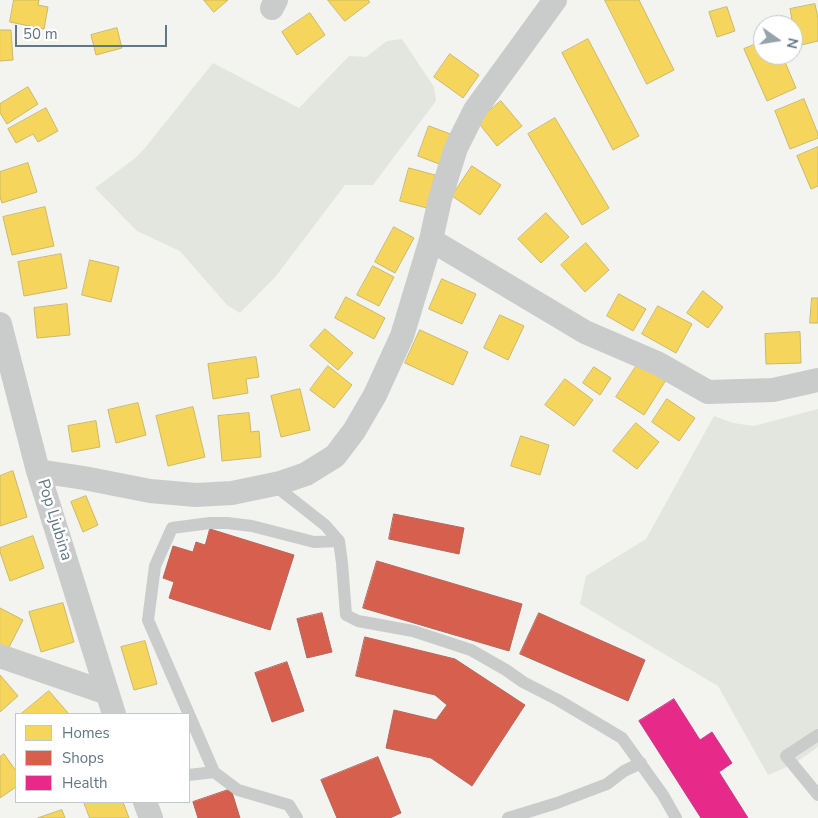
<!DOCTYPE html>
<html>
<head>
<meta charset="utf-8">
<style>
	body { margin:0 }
	#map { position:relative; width:818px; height:818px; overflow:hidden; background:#f3f3f0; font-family:"Nunito Sans",sans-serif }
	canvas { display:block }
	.legend { position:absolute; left:15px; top:713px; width:175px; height:90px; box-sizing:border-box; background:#fff; border:1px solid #c0c9cd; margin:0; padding:6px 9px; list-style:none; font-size:15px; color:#617783 }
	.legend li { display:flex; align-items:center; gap:10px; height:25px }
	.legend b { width:25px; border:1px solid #c0c9cd }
	.north { position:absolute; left:753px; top:15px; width:50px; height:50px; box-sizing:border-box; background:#fff; border:1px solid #c0c9cd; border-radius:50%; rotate:103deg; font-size:14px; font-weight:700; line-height:20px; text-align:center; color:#617783 }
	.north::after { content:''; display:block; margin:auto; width:18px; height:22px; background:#94a2a9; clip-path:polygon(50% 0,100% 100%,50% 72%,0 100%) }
	.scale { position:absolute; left:15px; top:25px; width:152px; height:22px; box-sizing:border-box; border:2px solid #617783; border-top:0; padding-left:6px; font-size:15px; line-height:18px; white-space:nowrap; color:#617783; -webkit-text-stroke:4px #fff; paint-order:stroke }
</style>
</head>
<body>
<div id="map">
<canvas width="818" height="818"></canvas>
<ul class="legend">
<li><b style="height:14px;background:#f6d55c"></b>Homes</li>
<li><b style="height:14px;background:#d6604d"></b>Shops</li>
<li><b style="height:14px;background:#e7298a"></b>Health</li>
</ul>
<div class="north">N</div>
<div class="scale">50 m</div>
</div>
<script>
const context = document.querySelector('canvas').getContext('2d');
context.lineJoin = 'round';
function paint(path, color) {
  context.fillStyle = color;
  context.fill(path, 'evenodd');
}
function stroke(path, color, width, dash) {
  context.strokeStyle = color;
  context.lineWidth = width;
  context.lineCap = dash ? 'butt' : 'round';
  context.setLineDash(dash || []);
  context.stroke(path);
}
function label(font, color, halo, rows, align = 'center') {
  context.font = font + ' "Nunito Sans",sans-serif';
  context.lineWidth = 5;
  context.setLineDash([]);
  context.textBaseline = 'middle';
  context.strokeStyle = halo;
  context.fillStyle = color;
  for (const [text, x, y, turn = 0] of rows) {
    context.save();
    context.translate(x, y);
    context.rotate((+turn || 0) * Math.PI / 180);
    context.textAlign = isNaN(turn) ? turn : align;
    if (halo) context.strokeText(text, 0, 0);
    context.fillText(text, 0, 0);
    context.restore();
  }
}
paint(new Path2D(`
	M402,39L434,87L436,101L373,185H345L276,276L240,313L227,305L180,251L137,231L95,188L134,159L145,148L213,63L299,108L349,56L366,57L387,41Z
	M818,409V747L794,764L768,775L718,686L580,604L586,576L646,539L714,416L733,423L754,426Z`), '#e2e6de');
const homes = new Path2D(`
	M14,0H39L38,5L48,7L44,29L10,22Z
	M204,0H228L214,12Z
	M328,0H368L370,2L345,21Z
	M605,0H639L674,70L647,84Z
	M815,4L818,18V41L797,46L790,9Z
	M727,7L735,31L717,37L709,12Z
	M310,13L325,35L297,55L282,32Z
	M117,28L122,48L96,55L91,35Z
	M0,30H11L13,60L0,61Z
	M588,39L639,136L613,150L562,53Z
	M763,41V55H782L796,88L767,101L744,49Z
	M450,54L479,75L463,98L434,77Z
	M28,87L38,104L7,124L0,113V104Z
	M804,99L818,134V138L790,149L775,111Z
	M501,101L522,126L497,146L477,121Z
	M46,108L58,131L38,142L33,134L16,143L8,129Z
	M555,118L609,208L582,225L528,134Z
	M429,126L453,135L442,165L418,156Z
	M818,147V186L811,189L797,156Z
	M28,163L37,192L2,203L0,197V172Z
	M472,166L501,185L480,215L452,196Z
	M409,168L435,175L427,208L400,201Z
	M45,207L54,246L12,255L3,217Z
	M546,213L569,237L541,263L518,239Z
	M394,227L414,238L395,273L375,262Z
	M586,243L609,270L585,292L561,265Z
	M61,254L67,288L24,296L18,262Z
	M90,260L119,267L111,302L82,295Z
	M373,266L394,277L379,306L357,295Z
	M442,279L476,294L462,324L429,309Z
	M703,291L723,307L708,328L687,313Z
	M619,294L646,309L633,331L607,316Z
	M346,297L385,318L374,339L335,318Z
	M812,298H818V323H810Z
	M67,304L70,335L37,338L34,308Z
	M658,306L692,324L676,353L642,334Z
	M500,315L524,326L508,360L484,348Z
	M325,329L353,353L338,370L310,346Z
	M420,330L468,352L453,385L405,363Z
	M800,332L801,363L766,364L765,334Z
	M256,357L259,377L246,379L248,393L213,399L208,364Z
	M639,362L666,380L644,415L616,397Z
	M328,366L352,385L334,408L310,390Z
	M594,367L611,378L600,395L583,383Z
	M565,379L593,400L574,426L545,405Z
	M300,389L310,430L281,437L271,396Z
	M667,399L695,418L679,441L652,422Z
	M138,403L146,435L116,443L108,410Z
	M193,407L205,457L168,466L156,416Z
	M249,413L251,432L259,431L261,457L222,461L218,416Z
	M96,421L100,447L72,452L68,426Z
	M636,423L659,442L637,469L613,451Z
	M521,436L549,445L540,475L511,466Z
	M13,471L27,517L0,526V476Z
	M86,496L98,525L83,532L71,502Z
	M33,536L44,568L10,581L0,552V548Z
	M63,603L74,642L41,652L29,612Z
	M0,608L23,620L7,651L0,647Z
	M145,641L157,684L134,690L121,647Z
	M0,675L18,696L0,712Z
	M49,691L69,714H21Z
	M4,754L16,771V787L0,798V757Z
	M84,802H123L129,818H90Z
	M62,810L65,818H38Z`);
paint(homes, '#f6d55c');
stroke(homes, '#c9b968', 1);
const shops = new Path2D(`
	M394,514L464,528L459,554L389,539Z
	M210,529L294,555L270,630L169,598L174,582L163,578L173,546L193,552L196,542L205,545Z
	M377,561L522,604L509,651L363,608Z
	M322,613L332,652L307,658L297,619Z
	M539,613L645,660L628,701L520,654Z
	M365,637L455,659L525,705L472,786L431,758L386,748L394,710L436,720L447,705L435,695L356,676Z
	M287,662L304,711L272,722L255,673Z
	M378,757L401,813L390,818H337L321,780Z
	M231,789L240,818H198L193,802Z`);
paint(shops, '#d6604d');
stroke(shops, '#b3675d', 1);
const health = new Path2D(`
	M674,699L700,740L712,732L732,763L719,772L748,818H701L639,721Z`);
paint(health, '#e7298a');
stroke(health, '#bf4088', 1);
stroke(new Path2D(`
	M280,483L283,492L325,525L339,541L342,563L346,615L358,621L413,631L471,650L506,670L523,682L558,700L622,738L663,795L676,818
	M818,735L786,756L818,795
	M214,772L148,620L155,566L172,528L210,523H227L252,526L314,542L339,541
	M189,775L214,772L238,790L289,805L297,818
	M508,818L557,803L607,784L624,771L641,763`), '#cacccc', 12);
stroke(new Path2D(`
	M272,8L276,0
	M431,240L440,199L456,148L475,110L555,0
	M0,324L38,471L114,714
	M38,471L84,478L150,491L196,495L232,493L280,483L306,474L335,456L354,431L375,395L402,336L431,240L585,332L657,363L708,392L773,390L818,380
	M0,656L107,693
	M145,802L151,818`), '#cacccc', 24);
label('16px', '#617783', '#fff', [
	["Pop Ljubina",54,520,73]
]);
</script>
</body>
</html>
